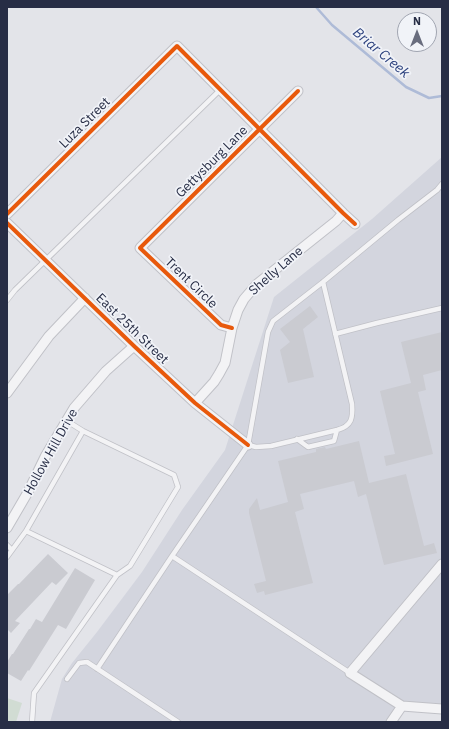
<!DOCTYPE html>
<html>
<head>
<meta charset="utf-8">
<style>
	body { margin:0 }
	#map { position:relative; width:449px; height:729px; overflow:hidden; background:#e3e4e9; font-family:"IBM Plex Sans",sans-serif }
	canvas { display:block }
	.frame { position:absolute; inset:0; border:8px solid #272d45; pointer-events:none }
	.north { position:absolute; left:397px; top:12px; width:40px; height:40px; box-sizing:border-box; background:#f1f3f8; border:1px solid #a0a4b0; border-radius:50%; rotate:0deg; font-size:11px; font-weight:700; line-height:16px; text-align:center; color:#272d45 }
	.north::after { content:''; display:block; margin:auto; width:14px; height:18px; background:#696d7e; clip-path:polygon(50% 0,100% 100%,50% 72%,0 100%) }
</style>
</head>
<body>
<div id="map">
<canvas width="449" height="729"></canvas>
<div class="frame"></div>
<div class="north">N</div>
</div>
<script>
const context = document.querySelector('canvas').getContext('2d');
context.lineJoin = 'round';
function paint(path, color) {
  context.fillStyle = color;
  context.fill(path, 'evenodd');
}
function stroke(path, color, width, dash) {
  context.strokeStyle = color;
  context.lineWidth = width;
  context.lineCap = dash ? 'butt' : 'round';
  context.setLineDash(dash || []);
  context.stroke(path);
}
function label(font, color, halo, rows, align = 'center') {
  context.font = font + ' "IBM Plex Sans",sans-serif';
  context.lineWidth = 3.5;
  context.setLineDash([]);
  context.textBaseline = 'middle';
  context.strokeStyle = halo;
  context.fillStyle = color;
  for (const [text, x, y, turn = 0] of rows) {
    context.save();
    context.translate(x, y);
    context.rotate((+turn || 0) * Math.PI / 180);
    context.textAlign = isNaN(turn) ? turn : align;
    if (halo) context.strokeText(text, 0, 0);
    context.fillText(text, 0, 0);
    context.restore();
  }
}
paint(new Path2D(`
	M442,157V710L402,706L391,722H50L62,679L72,663L97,632L142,572L182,510L225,450L274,297L372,219Z`), '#d3d5de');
paint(new Path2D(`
	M7,698L22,703L16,722H7Z`), '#d1dcd3');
stroke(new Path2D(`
	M316,7L332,25L406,87L429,98L442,96`), '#aebbd7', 2.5);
paint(new Path2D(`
	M310,306L318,317L303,329L314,377L288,383L280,350L290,342L280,329Z
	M442,332V370L423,375L426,390L418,392L433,454L386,466L384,456L395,454L380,391L411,383L401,342Z
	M359,441L369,483L406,474L424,546L434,543L437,553L384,565L366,494L358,497L354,481L300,494L304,509L295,512L313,583L265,595L264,591L257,593L254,584L266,581L249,513V509L257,498L260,510L288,502L278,461L316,452V449L325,447L326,449Z
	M48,554L68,573L56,585L52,582L34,601L15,621L20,623L11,633L7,629V595L18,584H19Z
	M75,568L95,580L66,629L58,625L29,671L28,670L21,681L7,673V662L12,654H13L29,629H30L36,619L42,622Z`), '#cacbd1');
const service = new Path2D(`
	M7,300L15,290L220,90
	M335,334L377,323L442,308
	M297,439L308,447L334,441L337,430
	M248,445L256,447L271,446L337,430C352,426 353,418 352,404L323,282
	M26,531L117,575
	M7,545L12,550
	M172,556L350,673
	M7,557L26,531L83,431
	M97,669L172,556L248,445L268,332L273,321L323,282L398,220L437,190L442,184
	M67,679L79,663L87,662L178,722
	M32,722L34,693L117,575L130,566L178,487L174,475L83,431L67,421`);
const minor = new Path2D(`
	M7,214L177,46L343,213L355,224
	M7,223L134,346L195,403L248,445
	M232,328L221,325L140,248L298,91
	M7,393L49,336L85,298
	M195,403L214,382L219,374L225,363L232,328L238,310L244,299L257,284L336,221L343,213
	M7,528L28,492L46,455L74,408L106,371L134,346
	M442,564L350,673L402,706L442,709
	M391,722L402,706`);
stroke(service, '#c0c1c7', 6);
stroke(minor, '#c0c1c7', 11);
stroke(service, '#f3f3f5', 4.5);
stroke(minor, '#f3f3f5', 9);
stroke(new Path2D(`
	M7,214L177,46L343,213L355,224
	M7,223L134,346L195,403L248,445
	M232,328L221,325L140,248L298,91`), '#e8590c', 4);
label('13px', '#272d45', '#f1f3f8', [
	["Luza Street",85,123,-45],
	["Gettysburg Lane",212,162,-45],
	["Shelly Lane",276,271,-41],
	["Trent Circle",191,283,44],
	["East 25th Street",132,329,44],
	["Hollow Hill Drive",51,452,-61]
]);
label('italic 14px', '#2d427e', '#f1f3f8', [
	["Briar Creek",381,53,40]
]);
</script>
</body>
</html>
